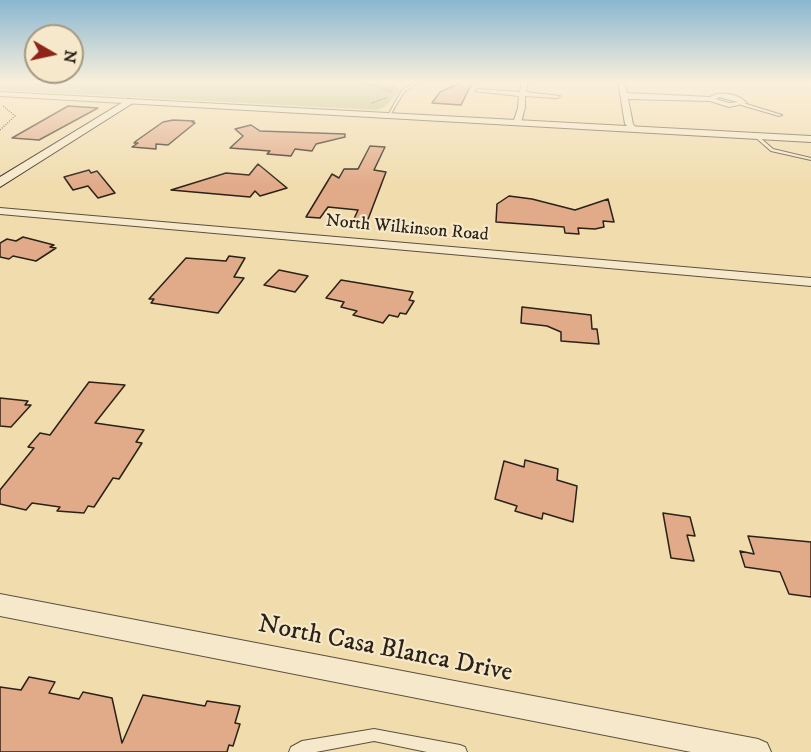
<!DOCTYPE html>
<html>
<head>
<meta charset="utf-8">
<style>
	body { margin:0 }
	#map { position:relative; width:811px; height:752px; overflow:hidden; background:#f1dcae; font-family:"IM FELL DW Pica",serif }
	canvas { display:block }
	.north { position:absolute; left:24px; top:24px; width:60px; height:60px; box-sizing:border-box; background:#f6e8ca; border:2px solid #a59983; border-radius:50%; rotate:99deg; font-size:16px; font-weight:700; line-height:24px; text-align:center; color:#2b2218 }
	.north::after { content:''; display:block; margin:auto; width:21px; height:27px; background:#8f2418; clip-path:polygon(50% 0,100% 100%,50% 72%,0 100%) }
</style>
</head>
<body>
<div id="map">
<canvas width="811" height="752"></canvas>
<div class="north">N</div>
</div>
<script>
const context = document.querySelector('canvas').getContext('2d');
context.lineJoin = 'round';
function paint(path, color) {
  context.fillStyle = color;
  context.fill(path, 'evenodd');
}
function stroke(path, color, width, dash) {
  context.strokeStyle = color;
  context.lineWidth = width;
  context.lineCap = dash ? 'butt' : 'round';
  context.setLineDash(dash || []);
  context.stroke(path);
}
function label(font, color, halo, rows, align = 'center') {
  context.font = font + ' "IM FELL DW Pica",serif';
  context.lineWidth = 4.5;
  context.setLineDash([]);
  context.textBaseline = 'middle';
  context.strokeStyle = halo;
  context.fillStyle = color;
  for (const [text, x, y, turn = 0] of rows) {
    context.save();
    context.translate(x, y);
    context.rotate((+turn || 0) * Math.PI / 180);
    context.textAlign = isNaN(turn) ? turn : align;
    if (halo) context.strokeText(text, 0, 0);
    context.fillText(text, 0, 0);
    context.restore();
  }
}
paint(new Path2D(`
	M0,81H370L396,86L399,91L386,106L377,110L0,90Z`), '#bebf87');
const building = new Path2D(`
	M464,81H473L461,105L432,103L440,92Z
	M68,106L98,108L39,140L12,138Z
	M173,120L194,121L192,122L195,123L168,145L156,144V149L132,147L138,143H134L136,141L163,122Z
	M251,125L260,131L345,134V137L316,144L312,151L295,149L291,156L267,154L270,151L230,148L243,136L235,129Z
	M370,146L385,147L374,170L386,172L367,222L353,221L358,210L328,207L320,218L306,217L332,174L339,178L344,169H358Z
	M258,164L287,188L260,196L255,191L250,197L171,190L226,173L249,175Z
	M89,170L91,173L97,171L115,193L98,198L88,186L73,190L64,177Z
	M509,196L532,199L575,210L608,199L614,222L603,221L604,227L595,229L578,228L579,234L565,233L564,227L496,222L497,204Z
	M23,237L54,245L50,247L56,248L36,261L13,256L9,259L0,257V243L7,239L16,241Z
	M229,256L245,258L234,277L244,278L218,313L151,303L154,299H149L186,258L226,261Z
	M279,270L308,276L295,292L264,285Z
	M341,280L413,292L409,300L414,301L406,314L400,313L398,317L389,315L383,323L353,315L357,311L341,307L344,302L326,298Z
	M522,307L591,315L592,329H597L599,344L561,341V332L547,326L521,323Z
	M89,382L125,385L95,423L144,430L136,442L142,443L119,479L113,478L94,507L88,506L84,513L57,511L60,507L32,503L26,510L0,504V490L34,448L28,447L40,433L50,435Z
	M0,398L28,401L25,405H31L11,427L0,426Z
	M525,460L558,469L557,480L577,486L573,522L543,513L542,519L515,511L517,506L495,499L504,461L524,467Z
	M663,513L690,517L695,536L687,535L694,561L671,558Z
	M748,536L811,542V597L789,594L780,572L745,567L740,551L754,554Z
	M29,677L55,682L49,693L79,699L83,692L112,698L122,743L143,695L205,706L207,701L240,706L235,723L240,724L233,746L229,745L227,752H0V687L21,690Z`);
paint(building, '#e1aa88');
stroke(building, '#2b2218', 1.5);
const service = new Path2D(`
	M418,81H422L404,92L389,117H387L402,90Z
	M741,103H743L782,115L779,116L741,105Z
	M755,135H757L773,149L811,158V160L771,151L755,137Z
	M374,729L460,745L465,747L467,752H427L374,741L316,752H289L291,747L302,741Z`);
const minor = new Path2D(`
	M522,81H528L526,92L560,96L557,98L525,96V107L521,123L517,125L513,123L518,108L519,96L475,91L478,89L520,92Z
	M618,81H624L627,93L710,97C721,90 738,94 747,103L729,107L710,101L628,99L633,124L637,129L633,131L625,124ZM719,97L738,102L729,103L716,99Z
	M0,208L811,278V286L0,214Z
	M0,594L758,739L767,743L771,752H691L0,616Z`);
const tertiary = new Path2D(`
	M0,92L811,136V142L0,96Z`);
const secondary = new Path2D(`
	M128,99L136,101L0,187V177Z`);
stroke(service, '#5c503e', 2);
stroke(minor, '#5c503e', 2);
stroke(tertiary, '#5c503e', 2);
stroke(secondary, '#2b2218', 2);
stroke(new Path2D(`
	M357,81L393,92
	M372,103L388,97
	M0,130L15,116L3,106`), '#2b2218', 1.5, [1, 1.5]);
paint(service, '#f6e8ca');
paint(minor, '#f6e8ca');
paint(tertiary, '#f6e8ca');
paint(secondary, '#f6e8ca');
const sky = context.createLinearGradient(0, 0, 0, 186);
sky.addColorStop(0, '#89b7d1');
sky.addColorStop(0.44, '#f9efdb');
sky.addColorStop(1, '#f9efdb00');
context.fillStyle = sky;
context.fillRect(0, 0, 811, 186);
label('18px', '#2b2218', '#f6e8ca', [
	["North Wilkinson Road",407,229,5]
]);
label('26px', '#2b2218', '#f6e8ca', [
	["North Casa Blanca Drive",385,650,11]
]);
</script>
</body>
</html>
